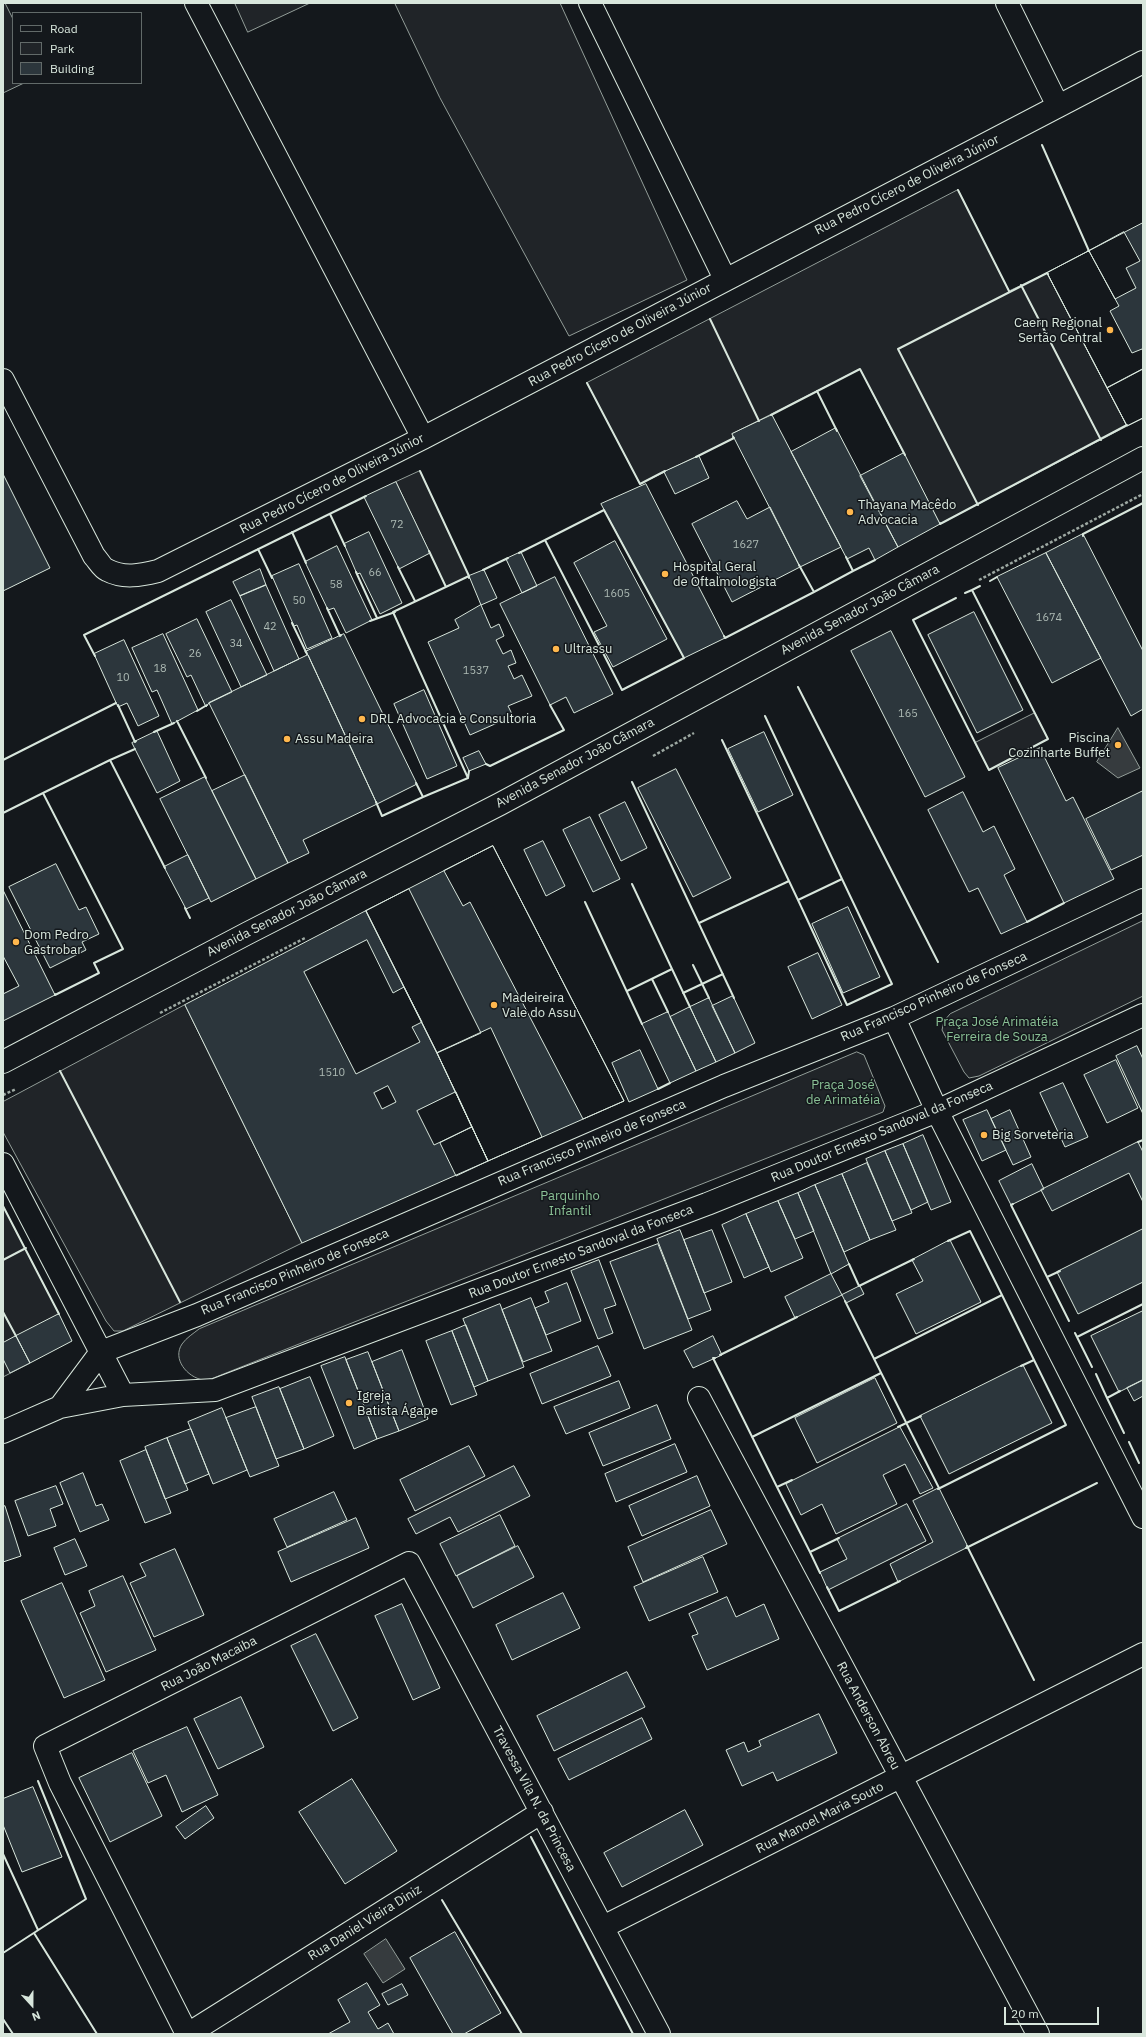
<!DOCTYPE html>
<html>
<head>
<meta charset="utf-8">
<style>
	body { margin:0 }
	#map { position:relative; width:1146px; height:2037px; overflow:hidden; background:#14181c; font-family:"IBM Plex Sans",sans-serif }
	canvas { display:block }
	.frame { position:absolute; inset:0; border:4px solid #d8e6dc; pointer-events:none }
	.legend { position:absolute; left:12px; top:12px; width:130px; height:72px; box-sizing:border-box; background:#14181c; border:1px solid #626a69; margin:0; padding:5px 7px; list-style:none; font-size:12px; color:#d8e6dc }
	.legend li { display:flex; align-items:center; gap:8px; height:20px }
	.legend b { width:20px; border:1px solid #626a69 }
	.north { position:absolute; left:12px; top:1985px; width:40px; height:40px; -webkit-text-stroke:3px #14181c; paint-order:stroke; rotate:159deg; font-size:11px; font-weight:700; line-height:16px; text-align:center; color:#d8e6dc }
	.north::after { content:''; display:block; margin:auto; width:14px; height:18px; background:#d8e6dc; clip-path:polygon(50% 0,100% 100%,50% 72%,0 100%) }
	.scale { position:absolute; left:1004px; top:2007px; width:95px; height:18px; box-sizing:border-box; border:2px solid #d8e6dc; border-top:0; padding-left:5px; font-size:12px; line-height:14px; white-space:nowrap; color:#d8e6dc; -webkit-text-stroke:3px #14181c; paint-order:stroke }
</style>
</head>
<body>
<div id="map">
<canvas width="1146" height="2037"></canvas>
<div class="frame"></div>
<ul class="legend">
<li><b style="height:5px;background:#14181c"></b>Road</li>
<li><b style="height:11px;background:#202428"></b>Park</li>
<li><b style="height:11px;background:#2c363c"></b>Building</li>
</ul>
<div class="north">N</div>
<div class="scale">20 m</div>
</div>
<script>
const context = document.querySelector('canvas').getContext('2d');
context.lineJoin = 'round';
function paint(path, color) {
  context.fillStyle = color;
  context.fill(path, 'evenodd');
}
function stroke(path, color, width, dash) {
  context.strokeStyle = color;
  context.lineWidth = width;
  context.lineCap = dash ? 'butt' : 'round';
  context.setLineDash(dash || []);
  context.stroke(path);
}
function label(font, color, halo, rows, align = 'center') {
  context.font = font + ' "IBM Plex Sans",sans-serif';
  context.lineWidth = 3;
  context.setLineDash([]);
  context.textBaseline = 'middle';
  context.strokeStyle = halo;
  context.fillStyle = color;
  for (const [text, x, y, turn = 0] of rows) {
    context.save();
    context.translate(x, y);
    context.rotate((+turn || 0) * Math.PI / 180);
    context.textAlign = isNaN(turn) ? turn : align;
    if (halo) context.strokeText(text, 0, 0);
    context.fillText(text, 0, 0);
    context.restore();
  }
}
const green = new Path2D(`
	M3,3H5L13,19V83H24L3,93Z
	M235,3H310L248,32Z
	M395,3H560L687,280L569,336L440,98Z
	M958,190L1009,291L1047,273L1127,426L940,524L860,369L732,434L734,438L640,484L587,383Z
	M420,471L469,576L446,587L396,482Z
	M1035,713L1048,739L989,770L975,743Z
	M1143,921V996L979,1076L969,1078L964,1072L942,1030L944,1021L950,1014Z
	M185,1005L302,1243L123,1331H114L106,1321L3,1132V1102Z
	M857,1052L864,1055L885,1106L883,1112L226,1373C220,1375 209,1381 203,1380C187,1377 172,1359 182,1344C186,1338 194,1333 199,1329Z
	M3,1206L59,1314L30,1363L3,1377Z`);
paint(green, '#202428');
stroke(green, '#939e99', 1);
const water = new Path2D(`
	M1118,728L1140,768L1118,778L1097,762Z
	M386,1939L405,1969L383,1983L364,1954Z`);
paint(water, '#363b3e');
stroke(water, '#939e99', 1);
const building = new Path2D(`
	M1143,223V418L1127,426L1047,273Z
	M1124,232L1140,261L1126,268L1136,288L1115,299L1089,251Z
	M1089,251L1119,306L1110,311L1132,353L1142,349L1143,351V369L1107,388L1047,273Z
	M1143,369V418L1127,426L1107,388Z
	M772,415L841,547L800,567L732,434Z
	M836,428L898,547L875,560L869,548L847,559L791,452Z
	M904,453L940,524L898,547L860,476Z
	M699,456L709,478L675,494L664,472Z
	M3,474L50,568L3,591Z
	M396,482L430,553L399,569L364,497Z
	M646,484L725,638L684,658L601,504Z
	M737,501L747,519L770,507L800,567L732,602L692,524Z
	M369,532L402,603L380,614L360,573L357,574L344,544Z
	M1083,534L1143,651V709L1131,716L1046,553Z
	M615,541L667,639L613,667L594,632L607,626L574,563Z
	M337,546L372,620L346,633L334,608L328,610L305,562Z
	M521,552L537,586L522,593L506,559Z
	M1046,553L1101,658L1052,683L997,577Z
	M299,564L332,638L307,649L297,625L294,626L272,576Z
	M260,569L266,585L240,596L233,582Z
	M484,570L497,598L481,605L469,576Z
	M555,577L613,694L574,713L566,697L550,705L500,604Z
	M266,585L299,659L274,671L240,596Z
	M231,600L267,675L241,687L206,612Z
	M481,605L491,628L499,624L504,636L496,640L503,654L511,650L516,663L508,666L514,679L522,675L532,696L508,706L513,716L470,735L428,642L459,628L455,620Z
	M974,612L1023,710L977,733L928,635Z
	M197,619L232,692L209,703L206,707L191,675L187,677L166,634Z
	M891,631L965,777L925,797L851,651Z
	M163,634L198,710L172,724L157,690L152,692L132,648Z
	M344,634L417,784L377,804L308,655L305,652Z
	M124,640L159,716L138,726L127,703L118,707L94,654Z
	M308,655L377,804L303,840L309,853L288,863L209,703Z
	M424,690L457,766L427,779L394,704Z
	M157,731L180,781L157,793L132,743Z
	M764,732L793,795L758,812L728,749Z
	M1040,748L1066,801L1073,797L1114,879L1064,903L998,768Z
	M479,751L486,764L469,771L463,758Z
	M676,769L731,878L693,897L638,788Z
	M245,775L288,863L256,879L212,791Z
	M205,777L256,879L211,902L160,799Z
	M1143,791V855L1111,870L1086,819Z
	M963,792L983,832L994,826L1015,869L1004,875L1027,922L1001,934L978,888L969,892L928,810Z
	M625,802L647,848L621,861L599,815Z
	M590,817L620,879L593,892L563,830Z
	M543,841L565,886L546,896L524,850Z
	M493,846L624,1101L488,1161L437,1053L366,911Z
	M493,846L624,1101L583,1119L470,902L463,906L444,871Z
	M188,855L209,898L186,909L164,867Z
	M56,864L79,910L86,907L99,934L82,942L86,950L50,968L9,887Z
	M409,889L481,1033L437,1053L366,911Z
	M3,890L55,995L3,1021Z
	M848,907L880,977L843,993L812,924Z
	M366,911L437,1053L488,1161L302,1243L185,1005Z
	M367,940L393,993L404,987L422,1022L412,1027L420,1042L356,1074L304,972Z
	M818,953L842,1005L812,1019L788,967Z
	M3,956L19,986L3,994Z
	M733,996L755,1043L735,1053L712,1006Z
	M709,998L735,1053L716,1062L690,1007Z
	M690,1007L716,1062L696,1071L670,1017Z
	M668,1012L696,1071L670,1083L642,1024Z
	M491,1028L542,1137L488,1161L437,1053Z
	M1137,1046L1143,1059V1114L1116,1056Z
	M640,1050L658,1089L629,1102L612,1063Z
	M1116,1060L1138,1108L1107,1123L1084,1075Z
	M1063,1083L1088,1137L1065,1147L1040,1093Z
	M388,1086L396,1102L382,1109L374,1093Z
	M456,1092L472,1127L434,1145L417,1111Z
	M987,1110L1006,1150L982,1161L963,1120Z
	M1010,1110L1031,1157L1013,1165L991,1119Z
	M472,1127L488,1161L456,1176L440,1143Z
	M923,1135L951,1202L931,1210L903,1144Z
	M1138,1142L1143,1152V1202L1129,1173L1052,1211L1041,1190Z
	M903,1144L928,1202L911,1210L885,1151Z
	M885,1151L912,1213L892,1221L866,1159Z
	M867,1163L896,1230L870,1240L842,1174Z
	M1032,1164L1044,1189L1011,1205L999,1181Z
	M842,1174L870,1240L844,1252L815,1185Z
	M815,1185L849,1264L831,1274L798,1193Z
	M798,1193L814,1231L795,1239L778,1201Z
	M778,1201L803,1258L771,1272L746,1214Z
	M746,1214L769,1267L744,1278L722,1225Z
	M1143,1229V1282L1078,1314L1057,1272Z
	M680,1230L711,1310L688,1319L657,1239Z
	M712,1230L732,1282L704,1293L684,1240Z
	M950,1240L981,1302L916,1334L896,1294L923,1281L912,1260Z
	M658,1244L692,1330L644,1349L610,1262Z
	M599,1260L616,1305L604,1309L613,1333L598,1339L571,1271Z
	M831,1274L842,1295L795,1318L785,1297Z
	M567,1283L581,1321L546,1335L535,1308L549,1302L545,1292Z
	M860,1286L864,1294L846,1303L842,1295Z
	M531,1298L552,1351L523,1362L502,1310Z
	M500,1304L524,1367L488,1381L463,1319Z
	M1143,1311V1380L1119,1392L1091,1336Z
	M59,1314L72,1341L30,1363L16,1336Z
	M466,1325L488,1381L474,1387L452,1331Z
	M452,1331L477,1395L451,1405L426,1341Z
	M16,1336L30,1363L10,1373L3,1359V1343Z
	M713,1336L722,1355L693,1368L684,1351Z
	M598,1346L611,1376L542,1404L530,1374Z
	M402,1350L428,1419L399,1431L372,1362Z
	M368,1352L399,1431L377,1439L346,1360Z
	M345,1357L377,1439L354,1449L321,1366Z
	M1023,1365L1052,1423L949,1474L920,1416Z
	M310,1377L334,1436L304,1449L280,1389Z
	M875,1378L897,1423L817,1463L795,1418Z
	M1143,1380V1396L1134,1401L1127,1388Z
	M619,1381L630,1408L566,1434L554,1407Z
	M279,1387L304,1449L276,1459L252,1397Z
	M657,1405L671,1439L603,1466L589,1433Z
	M256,1407L279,1466L250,1477L226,1418Z
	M222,1408L247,1470L213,1484L188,1422Z
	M900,1427L933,1488L920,1494L905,1464L883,1475L897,1504L836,1534L822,1504L801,1515L786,1484Z
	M191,1429L209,1474L185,1484L167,1438Z
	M167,1438L188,1490L165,1499L145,1447Z
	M675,1444L687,1472L616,1502L605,1474Z
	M469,1446L485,1476L415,1511L400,1480Z
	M146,1450L171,1513L145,1523L120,1461Z
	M514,1466L530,1496L458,1532L450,1517L416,1534L408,1519Z
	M83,1473L96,1506L102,1504L109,1520L80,1532L60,1483Z
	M697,1476L710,1506L642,1536L629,1506Z
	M56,1486L63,1504L50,1509L56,1526L28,1536L15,1501Z
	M939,1488L968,1547L898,1582L890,1564L933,1542L913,1501Z
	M334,1492L347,1520L287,1547L274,1519Z
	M907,1504L926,1541L828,1590L820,1572L847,1559L837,1539Z
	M5,1506L21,1556L3,1562V1507Z
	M711,1510L727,1544L643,1582L628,1547Z
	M500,1515L515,1546L456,1576L440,1544Z
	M356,1518L369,1548L291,1582L278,1552Z
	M75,1539L87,1566L65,1575L54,1548Z
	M518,1546L534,1577L473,1608L457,1576Z
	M175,1549L204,1615L154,1637L130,1583L146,1576L140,1564Z
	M703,1557L718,1592L649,1621L634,1587Z
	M123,1576L156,1650L106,1672L80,1613L95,1606L89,1591Z
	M62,1583L105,1680L64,1698L21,1601Z
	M563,1593L580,1628L512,1660L496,1625Z
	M727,1597L736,1617L764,1604L779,1639L707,1670L692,1636L698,1634L689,1614Z
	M402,1604L440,1688L413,1700L375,1616Z
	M316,1634L358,1718L333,1731L291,1646Z
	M627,1672L645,1707L554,1751L537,1716Z
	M241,1697L264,1747L218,1769L194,1719Z
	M819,1714L837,1753L777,1781L773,1772L742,1786L726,1750L744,1742L748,1752L761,1746L759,1741Z
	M642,1718L652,1739L569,1780L558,1759Z
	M187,1727L218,1795L182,1812L166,1775L148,1783L133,1751Z
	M132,1753L162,1816L110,1842L79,1778Z
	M352,1779L397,1851L345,1884L299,1812Z
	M33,1787L62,1857L22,1872L3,1825V1799Z
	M206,1806L214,1818L185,1839L176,1827Z
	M685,1810L703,1845L622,1887L604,1853Z
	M455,1932L501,2013L464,2034H453L410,1958Z
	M367,1983L380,2005L368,2012L378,2029L388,2023L394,2034H328L350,2022L338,2000Z
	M402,1984L408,1995L388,2005L382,1994Z`);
paint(building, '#2c363c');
stroke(building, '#d8e6dc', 1);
const minor = new Path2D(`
	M196,3L423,438
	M590,3L725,279
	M1007,3L1058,106
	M3,380L94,556C98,560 102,568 107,570C124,579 141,575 158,571L423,438L1143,62
	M894,1018L937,1111L1143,1517
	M3,1164L123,1395
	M699,1398L1038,2034
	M60,1407L101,1352L197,1315L724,1086L894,1018L1143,900
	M3,1432L60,1407L123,1395L215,1390L707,1204L937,1111L1143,1015
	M603,1927L1143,1654
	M187,2034L60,1783L45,1746L409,1563L659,2034
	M188,2034L542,1812`);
const major = new Path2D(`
	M3,1062L248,933L500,804L1143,458`);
stroke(minor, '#d8e6dc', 24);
stroke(major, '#d8e6dc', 24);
stroke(new Path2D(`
	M979,580L1143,494
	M653,756L694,733
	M160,1013L305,938
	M3,1095L16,1089`), '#9da8a2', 2.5, [3, 2]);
stroke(minor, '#14181c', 22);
stroke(major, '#14181c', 22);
stroke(new Path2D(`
	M1042,145L1089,251H1088
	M958,190L1009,291
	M1021,285L1101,440
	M710,319L759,421
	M587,383L640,484L665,471
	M817,391L837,431
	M771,415L860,369L905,455
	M696,457L734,438L733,437
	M420,471L469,576
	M978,505L898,349L1047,273L1048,274
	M604,510L684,658L622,690L545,540Z
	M330,514L345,546
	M940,523V524L1127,425
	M292,532L306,563
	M1083,536V534L1143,503
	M258,549L272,578
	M429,551L446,587
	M519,553L545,540
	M846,557L853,571L875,560
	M799,565L814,592L853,571
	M398,567L415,601
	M483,570L508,558
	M356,572L377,618
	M990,581L997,577
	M972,590L980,586
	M956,598L913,620L989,770L1048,739L972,590L965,593
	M327,608L340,636L341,635
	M370,621L395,612
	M292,623L307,654
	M724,636L725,638L814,592
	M95,656L84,635L366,496
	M798,687L938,962
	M118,705L135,742L136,741
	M197,711L207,705
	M765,716L842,879
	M177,721L206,778
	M154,732L174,723
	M722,740L798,900
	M3,760L116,703
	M110,760L135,749
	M486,764L490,766L564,730L550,705
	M469,771L468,778L393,612L469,576V578
	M632,782L734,998
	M416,783L423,797L468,778
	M43,793L110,760L165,868
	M376,802L382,816L423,797
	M3,813L43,793L123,949L94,963L99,973L55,995V994
	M842,879L892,984L847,1005L798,900Z
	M632,884L672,969
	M585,902L642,1024
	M185,908L190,918
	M1027,922L1064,903
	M699,923L789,881
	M693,965L709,998
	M652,979L668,1012
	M627,991L672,969L690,1007
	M683,993L723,974
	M60,1071L180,1302
	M658,1089L670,1083
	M1138,1142L1143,1140
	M1013,1204L1011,1205L1047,1277
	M3,1206L59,1314
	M3,1260L26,1248
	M849,1264L859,1286
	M1060,1271L1047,1277L1069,1321
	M859,1286L914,1259
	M1002,1295L1034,1360
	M845,1301L939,1488
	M3,1312L16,1336
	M1075,1333L1092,1367
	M1077,1337L1143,1304
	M720,1355L797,1317
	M715,1358H713L777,1487L792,1480
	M874,1359L1002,1295L970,1231L948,1241
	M1096,1374L1107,1398
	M1120,1391L1107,1398L1124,1433
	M898,1427L921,1416
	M752,1437L881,1373
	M1129,1442L1139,1463
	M777,1487L810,1552
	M938,1489L1066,1425L1034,1360L1021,1366
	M967,1546L1034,1680
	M966,1548L1097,1483
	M820,1573L810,1552L839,1538
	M827,1587L839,1611L900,1581
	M531,1837L633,2034
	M3,1854L38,1930
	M442,1900L522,2034
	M34,1933L97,2034
	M3,1953L86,1899L38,1781
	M3,2019L13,2034`), '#d8e6dc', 2);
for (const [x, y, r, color] of [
	[1110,330,4,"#ffb74d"],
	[850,512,4,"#ffb74d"],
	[665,574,4,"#ffb74d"],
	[556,649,4,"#ffb74d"],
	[362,719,4,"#ffb74d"],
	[287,739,4,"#ffb74d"],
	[1118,745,4,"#ffb74d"],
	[16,942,4,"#ffb74d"],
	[494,1005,4,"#ffb74d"],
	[984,1135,4,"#ffb74d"],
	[349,1403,4,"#ffb74d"]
]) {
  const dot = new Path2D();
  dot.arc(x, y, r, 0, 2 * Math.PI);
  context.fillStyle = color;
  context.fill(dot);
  stroke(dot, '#14181c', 1.5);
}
label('11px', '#adbab4', null, [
	["72",397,525],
	["1627",746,545],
	["66",375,573],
	["58",336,585],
	["1605",617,594],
	["50",299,601],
	["1674",1049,618],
	["42",270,627],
	["34",236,644],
	["26",195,654],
	["18",160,669],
	["1537",476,671],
	["10",123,678],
	["165",908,714],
	["1510",332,1073]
]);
label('13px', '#d8e6dc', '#14181c', [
	["Rua Pedro Cícero de Oliveira Júnior",907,185,-27],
	["Rua Pedro Cícero de Oliveira Júnior",620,335,-28],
	["Rua Pedro Cícero de Oliveira Júnior",332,484,-27],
	["Avenida Senador João Câmara",860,610,-28],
	["Avenida Senador João Câmara",575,763,-28],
	["Avenida Senador João Câmara",287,913,-27],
	["Rua Francisco Pinheiro de Fonseca",934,997,-24],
	["Rua Doutor Ernesto Sandoval da Fonseca",882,1132,-23],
	["Rua Francisco Pinheiro de Fonseca",592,1143,-23],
	["Rua Doutor Ernesto Sandoval da Fonseca",581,1252,-21],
	["Rua Francisco Pinheiro de Fonseca",295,1272,-23],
	["Rua João Macaiba",209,1664,-27],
	["Rua Anderson Abreu",868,1716,62],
	["Travessa Vila N. da Princesa",534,1799,62],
	["Rua Manoel Maria Souto",820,1818,-27],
	["Rua Daniel Vieira Diniz",365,1923,-32]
]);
label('13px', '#d8e6dc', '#14181c', [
	["Caern Regional",1102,323,"right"],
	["Sertão Central",1102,338,"right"],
	["Thayana Macêdo",858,505],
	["Advocacia",858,520],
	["Hospital Geral",673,567],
	["de Oftalmologista",673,582],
	["Ultrassu",564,649],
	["DRL Advocacia e Consultoria",370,719],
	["Piscina",1110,738,"right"],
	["Cozinharte Buffet",1110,753,"right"],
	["Assu Madeira",295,739],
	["Dom Pedro",24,935],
	["Gastrobar",24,950],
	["Madeireira",502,998],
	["Vale do Assu",502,1013],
	["Big Sorveteria",992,1135],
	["Igreja",357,1396],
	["Batista Ágape",357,1411]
], 'left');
label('13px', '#8ac095', '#14181c', [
	["Praça José Arimatéia",997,1022],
	["Ferreira de Souza",997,1037],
	["Praça José",843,1085],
	["de Arimatéia",843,1100],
	["Parquinho",570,1196],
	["Infantil",570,1211]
]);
</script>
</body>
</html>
